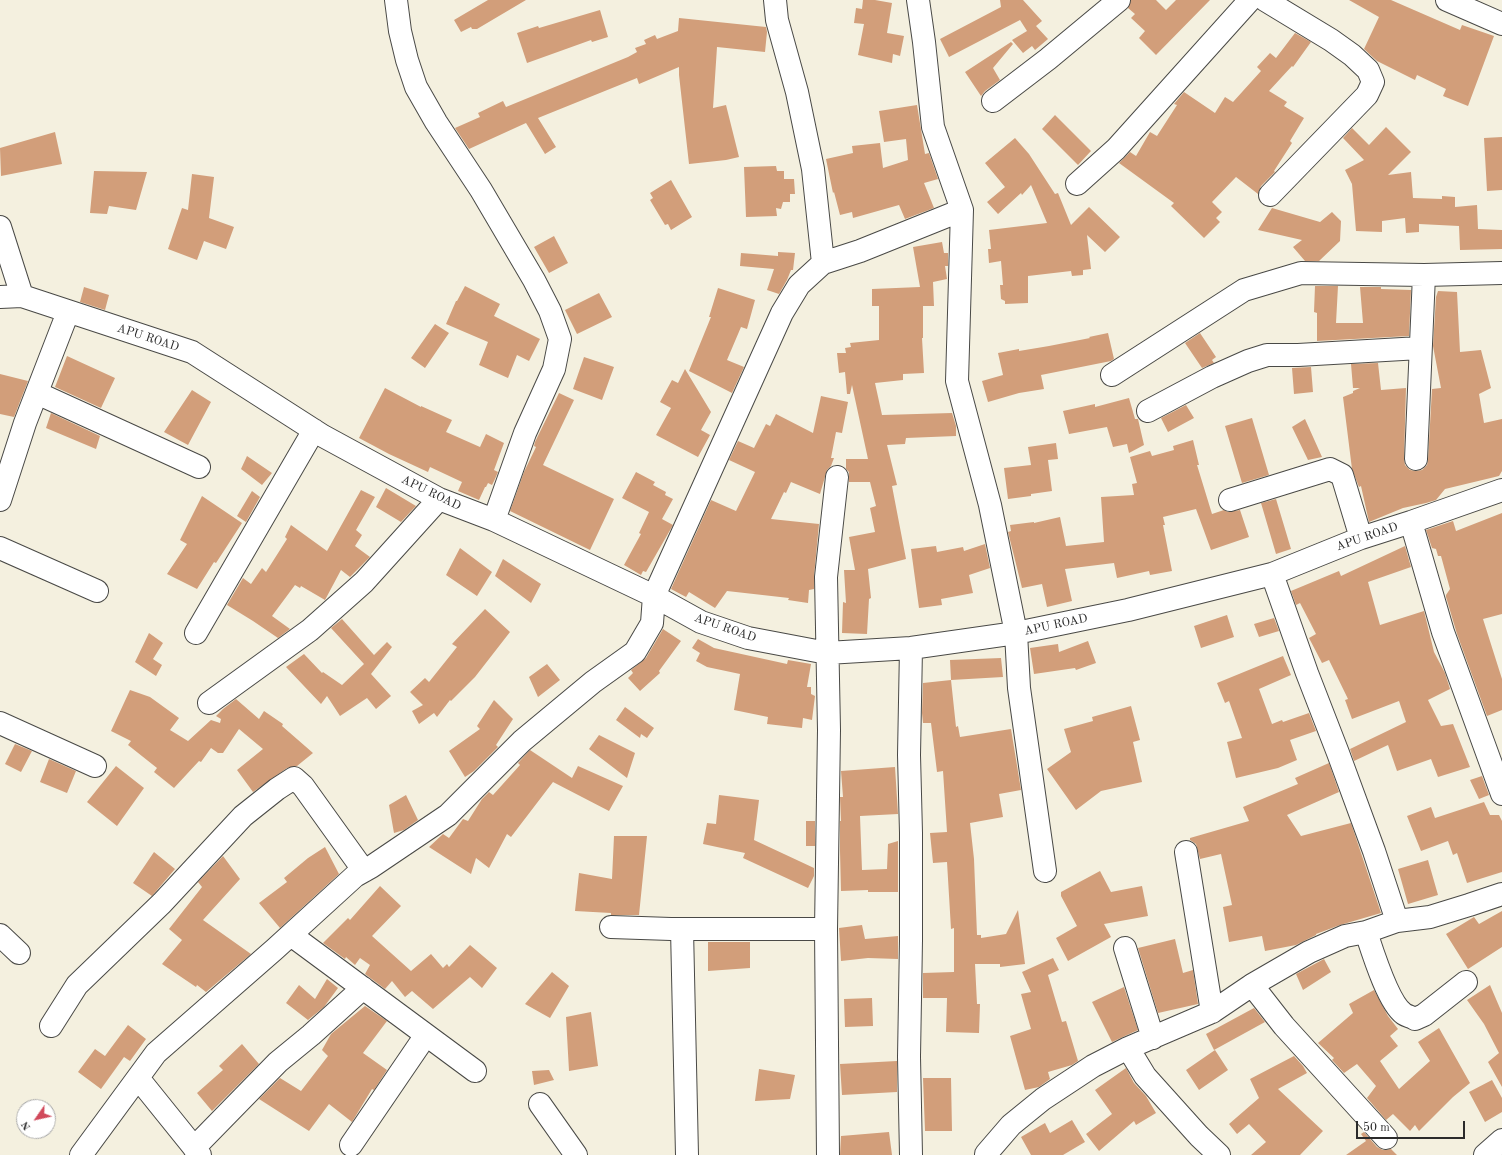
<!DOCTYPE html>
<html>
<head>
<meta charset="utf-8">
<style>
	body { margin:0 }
	#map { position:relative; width:1502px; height:1155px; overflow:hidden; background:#f4f0df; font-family:"Old Standard TT",serif }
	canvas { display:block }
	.north { position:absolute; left:16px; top:1099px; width:40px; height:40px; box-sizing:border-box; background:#fff; border:1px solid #aaa; border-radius:50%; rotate:236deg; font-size:11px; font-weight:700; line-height:16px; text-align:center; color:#2b2b2b }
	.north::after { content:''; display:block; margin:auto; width:14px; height:18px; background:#d1495b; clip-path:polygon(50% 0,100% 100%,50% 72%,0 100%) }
	.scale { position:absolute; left:1356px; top:1121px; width:109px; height:18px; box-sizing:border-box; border:2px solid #2b2b2b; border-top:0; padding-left:5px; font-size:12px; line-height:14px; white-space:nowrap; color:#2b2b2b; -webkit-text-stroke:3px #fff; paint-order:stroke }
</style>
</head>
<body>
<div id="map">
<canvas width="1502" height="1155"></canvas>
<div class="north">N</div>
<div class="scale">50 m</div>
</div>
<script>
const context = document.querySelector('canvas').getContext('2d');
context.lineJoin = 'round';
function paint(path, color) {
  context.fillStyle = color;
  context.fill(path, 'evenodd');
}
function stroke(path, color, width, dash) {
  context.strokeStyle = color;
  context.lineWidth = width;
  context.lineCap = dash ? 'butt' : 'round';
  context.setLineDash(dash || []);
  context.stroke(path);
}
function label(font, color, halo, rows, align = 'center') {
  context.font = font + ' "Old Standard TT",serif';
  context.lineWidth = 4;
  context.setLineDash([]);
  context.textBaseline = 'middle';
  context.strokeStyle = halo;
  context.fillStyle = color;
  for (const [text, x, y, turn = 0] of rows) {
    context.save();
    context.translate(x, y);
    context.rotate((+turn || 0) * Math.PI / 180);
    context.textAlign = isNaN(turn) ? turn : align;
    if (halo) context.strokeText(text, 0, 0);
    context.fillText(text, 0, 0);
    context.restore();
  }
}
paint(new Path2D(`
	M488,0H526L477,29H472L471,27L461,32L454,20Z
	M863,0H875L892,3L887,33L904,36L900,56L893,54L892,63L858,55L864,24L854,23L856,8L862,9Z
	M1000,0H1023L1042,21L1036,26L1048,39L1035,50L1032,46L1023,53L1012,40L1027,31L1020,20L949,57L940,39L1001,7Z
	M1131,0H1156L1166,10L1176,0H1210L1156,55L1139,38L1145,31L1131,18L1135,14L1128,8Z
	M1349,0H1391L1460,30L1462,25L1494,36L1468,106L1443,96L1446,89L1417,75L1415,80L1377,61L1364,49L1379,17Z
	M600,10L608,37L592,42L591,40L527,63L517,33L538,26L539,28Z
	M679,18L766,27L767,32L765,52L717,47L713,108L726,105L739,157L726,160L689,164L679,75V67L639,84L637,78L538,118L556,147L545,154L526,123L469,149L455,128L480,117L478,113L503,101L506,107L628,57L637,52L635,48L646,44L644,40L655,35L657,39L678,31Z
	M1295,33L1311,42L1293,67L1292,66L1269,91L1287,102L1284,106L1304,118L1290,141L1292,143L1274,171L1275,172L1261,186L1258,194L1236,177L1212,202L1222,212L1216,218L1220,222L1204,238L1171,206L1174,203L1119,163L1130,152L1136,156L1150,132L1157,136L1177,105L1174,104L1184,92L1215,113L1225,97L1233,102L1261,71L1257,67L1270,53L1276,58Z
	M1011,42L1013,44L993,68L1000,80L985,91L981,96L965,72Z
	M917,105L925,154L929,153L938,179L924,183L934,208L905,219L899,205L853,218L852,212L840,215L834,192L833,193L826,159L853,153L852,146L880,143L883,168L908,160L906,139L884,142L879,111Z
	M1055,115L1091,151L1078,165L1042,129Z
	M1386,127L1411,152L1388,175L1411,172L1413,198L1442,199V196L1455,197V207L1477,205L1478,229L1502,230V249L1460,250L1459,226L1419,224V232L1406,233L1405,218L1382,221V232L1356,231L1352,184L1345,170L1364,160L1343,138L1352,128L1369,145Z
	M55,132L62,164L1,176L0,148Z
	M1502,137V190L1487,191L1484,138Z
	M1015,138L1029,154L1055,194L1058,193L1071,225L1089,207L1120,237L1105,252L1087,235L1091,269L1083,270V275L1072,276L1071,271L1028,276V303L1005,304V301L1001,299L1000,285H1003L1001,261L989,263L988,249H991L989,230L1047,223L1031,185L1022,195L1021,193L998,214L987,202L1005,187L985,163Z
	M776,166L777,171H784V179H794L795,194H790V202H783L781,209L776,208L777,216L746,217L744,167Z
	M94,171L147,172L136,210L109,206L107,214L90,213Z
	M192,174L214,177L209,218L234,227L226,249L204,241L197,260L168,249L182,208L188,210Z
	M671,180L692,217L671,230L668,224L665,225L650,200L653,198L650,193Z
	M1272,208L1320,222L1332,212L1341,221L1340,241L1319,261H1305L1293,247L1302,240L1258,230Z
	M554,236L568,263L549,273L534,247Z
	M942,242L944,253H948V266H945L947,279L933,282L934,306H923V338H922L924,373L903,374V380L875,383L882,415L952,413L956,426V436L906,438L905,444L887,445L897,485L892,486L906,559L868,569L871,598L869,599L867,634L842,633L843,602L846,603L844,570H855L849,537L875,532L870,508L876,506L870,482H849V472L846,469V459H868L852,385L850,394H847L845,372L839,373L837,353H846L845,348L851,347L850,343L879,340V306H872V289L920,287L913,247Z
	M778,252L795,253L793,270H791L787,280L779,294L767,290L774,269L740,266L741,253L778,256Z
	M465,286L500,304L494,316L540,339L529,361L517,355L508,378L479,365L488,342L446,324L456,301H457Z
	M1315,286H1338L1336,323H1363L1360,287H1381V289L1411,290L1409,336L1317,341V313L1314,312Z
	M84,287L109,295L105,310L80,302Z
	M718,288L755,300L747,329L741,327L727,360L744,367L732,393L689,371L711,317H709Z
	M1438,291L1457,292L1460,352L1481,350L1491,388L1479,394L1484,423L1502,419V471L1499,476L1445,489L1436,500L1426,503L1403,508L1369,522L1361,486L1359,487L1352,469L1343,397L1353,393V391L1360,388H1353L1351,364L1378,363L1381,390L1406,388L1404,459L1405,465L1410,470L1416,471L1422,470L1427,465L1428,460L1432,389L1441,388L1433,346L1436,297Z
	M599,293L612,317L577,334L565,310Z
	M435,324L449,333L425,368L411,358Z
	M1108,333L1114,359L1111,361L1041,375L1044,389L1019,393L988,402L982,381L1003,375L998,353L1019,349V351L1049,346L1090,338L1089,337Z
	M1200,333L1216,357L1212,360L1214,363L1202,368L1185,343Z
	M67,356L115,378L101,408L55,387Z
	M584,357L614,367L602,400L573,389Z
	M1311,367L1313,392L1294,394L1292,368Z
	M685,369L711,412L701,430L710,435L698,457L656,435L671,408L660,402L672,380L678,383Z
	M0,374L28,381L14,417L0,414Z
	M385,388L421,407V406L452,420L446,432L480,447L486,434L504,443L494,470L498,472L495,479L492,485L488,483L486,487H485L479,500L458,491L462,482L430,467L428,472L389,454L359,438Z
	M192,390L211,402L188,445L164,432Z
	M559,393L574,400L543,465L614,499L590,550L510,511L524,472L536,447L534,446L535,442Z
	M821,396L848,402L842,433L836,432L831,458H834L831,466L827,470L820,494L791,482L786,493L784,492L771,519L819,524L814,576V589L809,590L808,603L788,600L789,598L727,591L715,608L689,592L686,597L671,589L711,500L736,511L755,472L729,460L738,441L754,448L766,424L770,426L776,414L813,433Z
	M1129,398L1135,419H1138L1144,445L1129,453L1127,444L1113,447L1107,427L1069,434L1063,411L1095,404V407Z
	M1186,405L1194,418L1168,432L1161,418Z
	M51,413L100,436L96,449L46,428Z
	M1252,418L1269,475L1242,483L1225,426Z
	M1305,419L1322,457L1308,460L1292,427Z
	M1193,440L1199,465H1197L1212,514L1224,510L1228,512L1240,510L1249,537L1211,550L1196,509L1163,517L1165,525H1163L1172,571L1150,575L1149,571L1117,578L1114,563L1065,569L1072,601L1047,607L1042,584L1022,588L1008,532L1011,531L1010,525L1034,522V523L1060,517L1066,546L1104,542L1101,497L1134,495L1132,484L1137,483L1130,457L1150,451L1152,456L1174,450L1173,446Z
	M1056,443L1058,459L1048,460L1052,491L1031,494V496L1008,499L1004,468L1031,465L1028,447Z
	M247,456L272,473L262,485L241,469Z
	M636,472L655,482L653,485L666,492L665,495L673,499L662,519L673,525L646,572L643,571L641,575L624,565L641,534L639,533L649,512L622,498Z
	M386,488L416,506L401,522L376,507Z
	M361,490L375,497L356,530L362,535L355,546L370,557L350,577L341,570L325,600L301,586L300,588L295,585L272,616L290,629L278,638L253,621L227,605L243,578L251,584L262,568L266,572L287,539L285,537L291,525L327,551Z
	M252,491L260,497L246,522L237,516Z
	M202,496L242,523L216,563L214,562L197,589L167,574L187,544L180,540Z
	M1276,499L1291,549L1276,554L1261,503Z
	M1502,513V614L1483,619L1502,679V710L1487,716L1457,634L1446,597V595L1450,589L1441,556H1438L1436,549L1432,548L1426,530L1453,521L1456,531Z
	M985,544L990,568L969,575L973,593L941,599L942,605L919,608L911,549L936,546L937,552L963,547L964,551Z
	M1405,546L1411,567L1368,582L1380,625L1424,611L1434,652L1445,673L1450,689L1428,700L1441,726L1453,724L1470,767L1438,777L1431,759L1397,771L1388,745L1354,761L1350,749L1406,722L1399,701L1352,719L1345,700L1348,699L1329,660L1322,663L1309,638L1316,634L1300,603L1296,605L1291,591L1339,571L1341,576Z
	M460,548L492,572L477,596L446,575Z
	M503,559L541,584L531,603L495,576Z
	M485,609L510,632L475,677L451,701L450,700L437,717L434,713L419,724L412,711L423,705L410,692L425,678L429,682L457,647L452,644Z
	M1227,615L1234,637L1201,648L1194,626Z
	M1274,618L1279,631L1259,637L1254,624Z
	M342,619L374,655L387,642L392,647L371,674L391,696L376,709L367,698L340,716L327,696L321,704L286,667L304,654L322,673L323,672L342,685L364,664L331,628Z
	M663,629L681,641L659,671L660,673L640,691L628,678L633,673L631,670L646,658Z
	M149,633L163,643L153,659L162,665L156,676L135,662Z
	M698,639L714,648L787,664L788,660L811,664L807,687H811V694L815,696L812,720L803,718L802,728L767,724L768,717L734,710L740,674L707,667L696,661L700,653L692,648Z
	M1088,641L1096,663L1076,670L1075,668L1034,674L1030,648L1058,644L1059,652Z
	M1283,656L1291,675L1259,689L1272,724L1282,720L1283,722L1309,713L1316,731L1290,740L1297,760L1278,768L1236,778L1227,742L1242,738L1229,701L1225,703L1217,683Z
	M1001,658L1003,677L951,680L950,660Z
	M547,664L560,680L538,697L529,677Z
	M951,680L956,727L958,726L960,737L1011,729L1021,790L999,794L1003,817L970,823L974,859L977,935H981V938L1006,934L1018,910L1025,964L1000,967V964H975L977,1004H980L979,1033L946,1032L947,998H923V973L954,972V928L951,929L947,862L933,863L930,833L947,832L943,771L937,772L931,723H923L922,713L923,683Z
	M130,690L150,697L179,718L170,730L188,741L211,720L220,723L221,719L216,716L223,709L236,699L259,719L264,711L283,724L282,726L313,753L297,766L287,768L253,792L237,770L263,749L239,729L223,753H218L211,748L201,762L199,761L174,788L154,772L157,768L128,745L131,741L111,731Z
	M494,700L513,719L496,745L498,747L474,771L465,777L449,751L480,729L477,726Z
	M1131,706L1140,740L1133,742L1142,782L1101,791L1076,810L1047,769L1071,752L1064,729L1093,721L1092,717Z
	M625,707L654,728L647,738L641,734L640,738L616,720Z
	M599,735L635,753L627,778L589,749Z
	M15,744L32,751L21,772L5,764Z
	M530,750L572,778L578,766L623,786L609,811L553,782L511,837L507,834L489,868L476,858L471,874L429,847L443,834L449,838L463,819L468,821L482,799L489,792L493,795L520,765L518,763Z
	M49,759L76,771L67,793L40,782Z
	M1329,763L1339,792L1287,815L1301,836L1351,823L1381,913L1340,925L1316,934V935L1296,945L1265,951L1262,936L1229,942L1223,907L1232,905L1221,854L1200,859L1196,844L1190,840V838L1249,821L1243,807L1298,784L1295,778Z
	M116,766L144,788L117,826L87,802Z
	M895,767L898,814L860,816L862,870L887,869L888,844L898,841V892H868V890L841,891L840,851V821H841L840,797H843L841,771Z
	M1482,776L1489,795L1479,799L1470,780Z
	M406,795L418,820L404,830L394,833L389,805Z
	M719,795L759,800L754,840L814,868V876L808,888L743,858L745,853L703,844L707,823L716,824Z
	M1484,802L1490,815H1499L1502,821V872L1467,883L1457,853L1453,855L1448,841L1421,851L1407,816L1431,807L1435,818Z
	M806,821H815V846H806Z
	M614,836H647L639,915H611V913L575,911L579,873L612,879Z
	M325,847L339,874L280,928L259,903L287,882L284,878L308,858Z
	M154,852L175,869L152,896L133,883Z
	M223,856L240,879L203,920L251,954L206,992L197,985L196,987L162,964L182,940L169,929L202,887L198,882Z
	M1428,860L1438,895L1408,904L1398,869Z
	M1100,871L1111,892L1142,886L1148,916L1104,924L1111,937L1068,961L1056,938L1077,926L1061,896V892Z
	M380,886L401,906L372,936L411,971L431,954L443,968L447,964L449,967L470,945L497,968L482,988L470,977L433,1009L412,991L405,997L392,981L385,989L365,974L370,965L360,958L355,965L346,957L345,959L323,943L348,918L350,920Z
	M1502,911V947L1468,969L1446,934L1474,917L1479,924Z
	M862,925L865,939L898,936V959L868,958L841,961L839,928Z
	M1175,939L1183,973L1193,970L1198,1004L1158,1013L1138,948Z
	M708,942H750V968L708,971Z
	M1053,958L1059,970L1048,975L1062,1022L1066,1021L1078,1061L1072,1065L1048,1072L1050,1079L1039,1087L1025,1090L1010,1036L1031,1029L1021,994L1031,992L1022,972Z
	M1324,959L1331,972L1303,990L1296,974Z
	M552,972L569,986L550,1018L525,1004Z
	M327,979L338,988L324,1007L308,1020L286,1003L299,985L315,999Z
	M1490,985L1502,1013V1087L1488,1062L1499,1053L1484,1024L1467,1000Z
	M1124,987L1138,1030L1112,1042L1092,1002Z
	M1374,990L1388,1016L1398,1029L1390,1036L1398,1046L1380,1061L1399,1089L1430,1061L1418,1042L1439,1028L1470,1083L1453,1097L1419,1131L1415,1125L1410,1131L1393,1114L1386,1120L1367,1098L1376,1086L1357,1064L1344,1073L1332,1060L1334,1058L1318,1043L1353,1013L1349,1004Z
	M872,998L873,1026L845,1027L844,999Z
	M365,1006L387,1021L363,1053L387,1070L374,1090L372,1089L352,1122L329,1104L309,1131L259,1099L280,1078L301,1091L328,1056L322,1050L331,1034Z
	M1254,1008L1265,1022L1214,1050L1206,1034Z
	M591,1012L598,1066L569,1071L566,1017Z
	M128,1025L146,1039L130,1061L124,1057L101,1089L78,1072L95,1049L105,1056Z
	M242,1044L259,1064L212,1111L197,1093L223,1070L219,1066Z
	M1215,1050L1228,1070L1199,1090L1186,1070Z
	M1294,1056L1303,1066L1307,1073L1278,1089L1323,1131L1300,1155H1251L1266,1142L1249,1124L1237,1134L1229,1124L1259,1098L1250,1079Z
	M897,1061V1092L842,1095L840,1064Z
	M1126,1068L1134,1083L1146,1096L1156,1113L1136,1125L1134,1121L1099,1151L1086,1134L1112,1114L1095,1090Z
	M759,1069L795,1075L790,1099L755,1101Z
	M549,1070L554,1080L534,1085L532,1071Z
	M923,1078H951L952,1131H925Z
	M1492,1080L1502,1098V1112L1485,1122L1469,1092Z
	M1072,1120L1085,1142L1063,1155H1031L1021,1137L1045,1123L1050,1133Z
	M889,1132L892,1155H840L841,1136Z
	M1364,1132L1377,1147L1383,1150L1391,1149L1397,1155H1346L1366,1141L1361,1134Z`), '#d29e7a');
const minor = new Path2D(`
	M396,0L400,31L407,60L416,87L436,122L481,190L534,280L550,311L560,339L554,369L525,433L494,520
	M775,0L777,20L797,92L813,169L823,263
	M918,0L924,42L933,127L962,210L957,381L990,505L1016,633L1019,688L1045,871
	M1265,0L1331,40L1352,55L1368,70L1373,82L1367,95L1270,195
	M1447,0L1502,24
	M993,101L1048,59L1119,0
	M1077,184L1116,149L1250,0
	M0,227L22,296
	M0,297L22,296L192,352L323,436L439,499L494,520L654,596L701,622L748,638L827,653L911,648L1016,633L1128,610L1272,574L1361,538L1411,522L1502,490
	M1112,375L1244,290L1301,273L1424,275L1502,273
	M37,393L199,467
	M1148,411L1212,377L1248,361L1267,355H1298L1420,348
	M1416,459L1424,275
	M0,500L25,423L68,312
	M1230,500L1330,469L1342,475L1361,538
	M1411,522L1443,632L1502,794
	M0,548L97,591
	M1272,574L1307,673L1338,753L1374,851L1397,921
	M196,633L314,430
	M911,648L909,755L911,833V940L909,1057L911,1155
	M209,703L310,630L364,582L439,499
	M0,723L95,766
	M1186,852L1212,1012
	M611,927L671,929H826
	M682,929L687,1155
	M1366,932C1372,950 1388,1003 1404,1014C1407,1016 1412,1017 1415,1019L1424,1015L1466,982
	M0,935L19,953
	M291,935L475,1071
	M1125,948L1153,1038
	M1252,985L1284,1026L1386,1138
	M51,1026L77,985L162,903L243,816L277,789L294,778L303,786L364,871
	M1128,1048L1145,1076L1199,1136L1219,1155
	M138,1078L200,1155
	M540,1104L576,1155
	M351,1145L426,1035
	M194,1148L278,1062L311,1035L363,988
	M986,1154L1011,1125L1043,1099L1093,1066L1128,1048L1212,1012L1252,985L1309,952L1345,936L1366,932L1397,921L1430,917L1469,905L1502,894
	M81,1155L156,1053L275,949L355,876L371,867L448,815L522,741L593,682L635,652L652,623L654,596L782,313L799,285L823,263L860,251L962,210
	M828,1155L826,929L829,730L826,577L837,477
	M1485,1155L1502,1140`);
stroke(minor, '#494946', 24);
stroke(minor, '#fff', 22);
label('12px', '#2b2b2b', '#fff', [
	["APU ROAD",148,338,18],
	["APU ROAD",431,493,26],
	["APU ROAD",1367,537,-19],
	["APU ROAD",1056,625,-12],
	["APU ROAD",725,628,19]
]);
</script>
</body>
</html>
